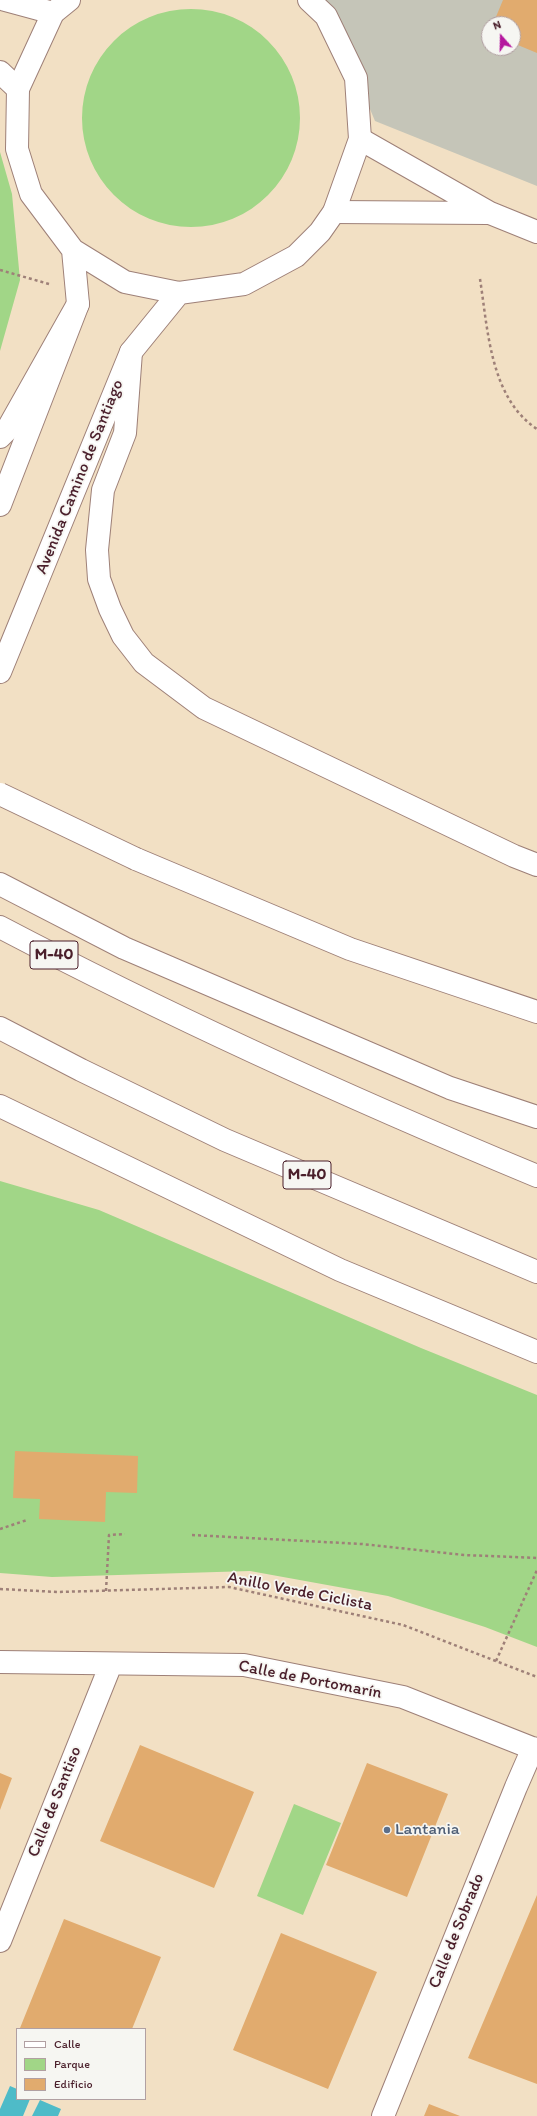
<!DOCTYPE html>
<html>
<head>
<meta charset="utf-8">
<style>
	body { margin:0 }
	#map { position:relative; width:537px; height:2116px; overflow:hidden; background:#f2e0c4; font-family:Itim,sans-serif }
	canvas { display:block }
	.legend { position:absolute; left:16px; top:2028px; width:130px; height:72px; box-sizing:border-box; background:#f6f6f2; border:1px solid #b1a0a2; margin:0; padding:5px 7px; list-style:none; font-size:12px; color:#4a1f2b }
	.legend li { display:flex; align-items:center; gap:8px; height:20px }
	.legend b { width:20px; border:1px solid #b1a0a2 }
	.north { position:absolute; left:481px; top:16px; width:40px; height:40px; box-sizing:border-box; background:#f6f6f2; border:1px solid #b1a0a2; border-radius:50%; rotate:340deg; font-size:11px; font-weight:700; line-height:16px; text-align:center; color:#4a1f2b }
	.north::after { content:''; display:block; margin:auto; width:14px; height:18px; background:#b5179e; clip-path:polygon(50% 0,100% 100%,50% 72%,0 100%) }
</style>
</head>
<body>
<div id="map">
<canvas width="537" height="2116"></canvas>
<ul class="legend">
<li><b style="height:5px;background:#fff"></b>Calle</li>
<li><b style="height:11px;background:#a1d687"></b>Parque</li>
<li><b style="height:11px;background:#e1ab6e"></b>Edificio</li>
</ul>
<div class="north">N</div>
</div>
<script>
const context = document.querySelector('canvas').getContext('2d');
context.lineJoin = 'round';
function paint(path, color) {
  context.fillStyle = color;
  context.fill(path, 'evenodd');
}
function stroke(path, color, width, dash) {
  context.strokeStyle = color;
  context.lineWidth = width;
  context.lineCap = dash ? 'butt' : 'round';
  context.setLineDash(dash || []);
  context.stroke(path);
}
function label(font, color, halo, rows, align = 'center') {
  context.font = font + ' Itim,sans-serif';
  context.lineWidth = 3.5;
  context.setLineDash([]);
  context.textBaseline = 'middle';
  context.strokeStyle = halo;
  context.fillStyle = color;
  for (const [text, x, y, turn = 0] of rows) {
    context.save();
    context.translate(x, y);
    context.rotate((+turn || 0) * Math.PI / 180);
    context.textAlign = isNaN(turn) ? turn : align;
    if (halo) context.strokeText(text, 0, 0);
    context.fillText(text, 0, 0);
    context.restore();
  }
}
paint(new Path2D(`
	M308,0H537V186L375,121L330,13ZM489,24H513V48H489Z`), '#c5c5b8');
paint(new Path2D(`
	M82 118a109 109 0 1 1 218 0a109 109 0 1 1-218 0Z
	M0,152L12,194L20,280L0,351Z
	M0,1181L99,1210L421,1348L537,1395V1647L485,1627L388,1596L250,1571L52,1577L0,1573Z
	M294,1804L341,1823L303,1915L257,1896Z`), '#a1d687');
paint(new Path2D(`
	M10,2086L17,2089V2099H30L23,2116H0V2109Z
	M40,2100L61,2109L58,2116H32Z`), '#4ebbc8');
paint(new Path2D(`
	M503,0H537V53L513,43V24H493Z
	M15,1451L138,1456L137,1493L106,1492L105,1522L39,1519L40,1499L13,1498Z
	M140,1745L254,1792L214,1888L100,1841Z
	M367,1763L448,1794L407,1897L326,1865Z
	M0,1773L12,1778L0,1810Z
	M537,1895V2084L468,2058Z
	M64,1919L161,1957L132,2029L20,2028Z
	M281,1933L377,1972L328,2089L233,2050Z
	M429,2104L460,2116H424Z`), '#e1ab6e');
const street = new Path2D(`
	M5,0L53,13
	M0,72L18,89
	M360,139L490,213L537,232
	M334,212L488,213
	M0,1662L244,1665L403,1697L537,1750
	M0,1941L111,1664
	M383,2116L516,1787L533,1748`);
const secondary = new Path2D(`
	M69,0L53,13L18,89L17,149L31,194L73,250L125,282L179,293L244,284L296,256L320,232L334,212L360,139L356,78L326,16L309,0
	M0,505L78,304L73,250
	M0,672L131,352L179,293`);
const highway = new Path2D(`
	M131,352L125,433L103,490L97,550L99,579L110,609L123,636L144,663L204,708L514,856L537,865
	M0,437L7,430L78,304
	M136,859L350,949L537,1012
	M0,884L124,948L450,1088L537,1117
	M0,927C175,1019 354,1100 537,1176
	M0,1028L81,1070L225,1140L537,1272
	M0,1106L340,1270L537,1352`);
stroke(street, '#9e8078', 24);
stroke(secondary, '#9e8078', 24);
stroke(highway, '#9e8078', 24);
stroke(new Path2D(`
	M0,270L49,284
	M480,279C488,330 490,398 537,429
	M0,1529L27,1520
	M192,1535L362,1544L464,1555L537,1558
	M0,1589L58,1592L229,1587L403,1625L537,1677
	M106,1591L109,1535L125,1534
	M496,1661L537,1570`), '#9e8078', 2.5, [3, 3]);
stroke(street, '#fff', 22);
stroke(secondary, '#fff', 22);
stroke(highway, '#fff', 22);
const highwayBridge = new Path2D(`
	M0,794L136,859`);
stroke(highwayBridge, '#9e8078', 24, []);
stroke(highwayBridge, '#fff', 22);
for (const [x, y, r, color] of [
	[387,1830,4,"#5c6f8a"]
]) {
  const dot = new Path2D();
  dot.arc(x, y, r, 0, 2 * Math.PI);
  context.fillStyle = color;
  context.fill(dot);
  stroke(dot, '#f6f6f2', 1.5);
}
for (const [x, y, w] of [
	[54,955,48],
	[307,1175,48]
]) {
  const box = new Path2D();
  box.roundRect(x - w / 2, y - 14, w, 28, 3);
  context.fillStyle = '#f6f6f2';
  context.fill(box);
  stroke(box, '#4a1f2b', 1);
}
label('bold 16px', '#4a1f2b', null, [
	["M-40",54,955],
	["M-40",307,1175]
]);
label('17px', '#4a1f2b', '#f6f6f2', [
	["Avenida Camino de Santiago",80,477,-68],
	["Anillo Verde Ciclista",300,1592,11],
	["Calle de Portomarín",310,1680,11],
	["Calle de Santiso",55,1802,-68],
	["Calle de Sobrado",457,1931,-68]
]);
label('17px', '#4e5e75', '#f6f6f2', [
	["Lantania",395,1830]
], 'left');
</script>
</body>
</html>
